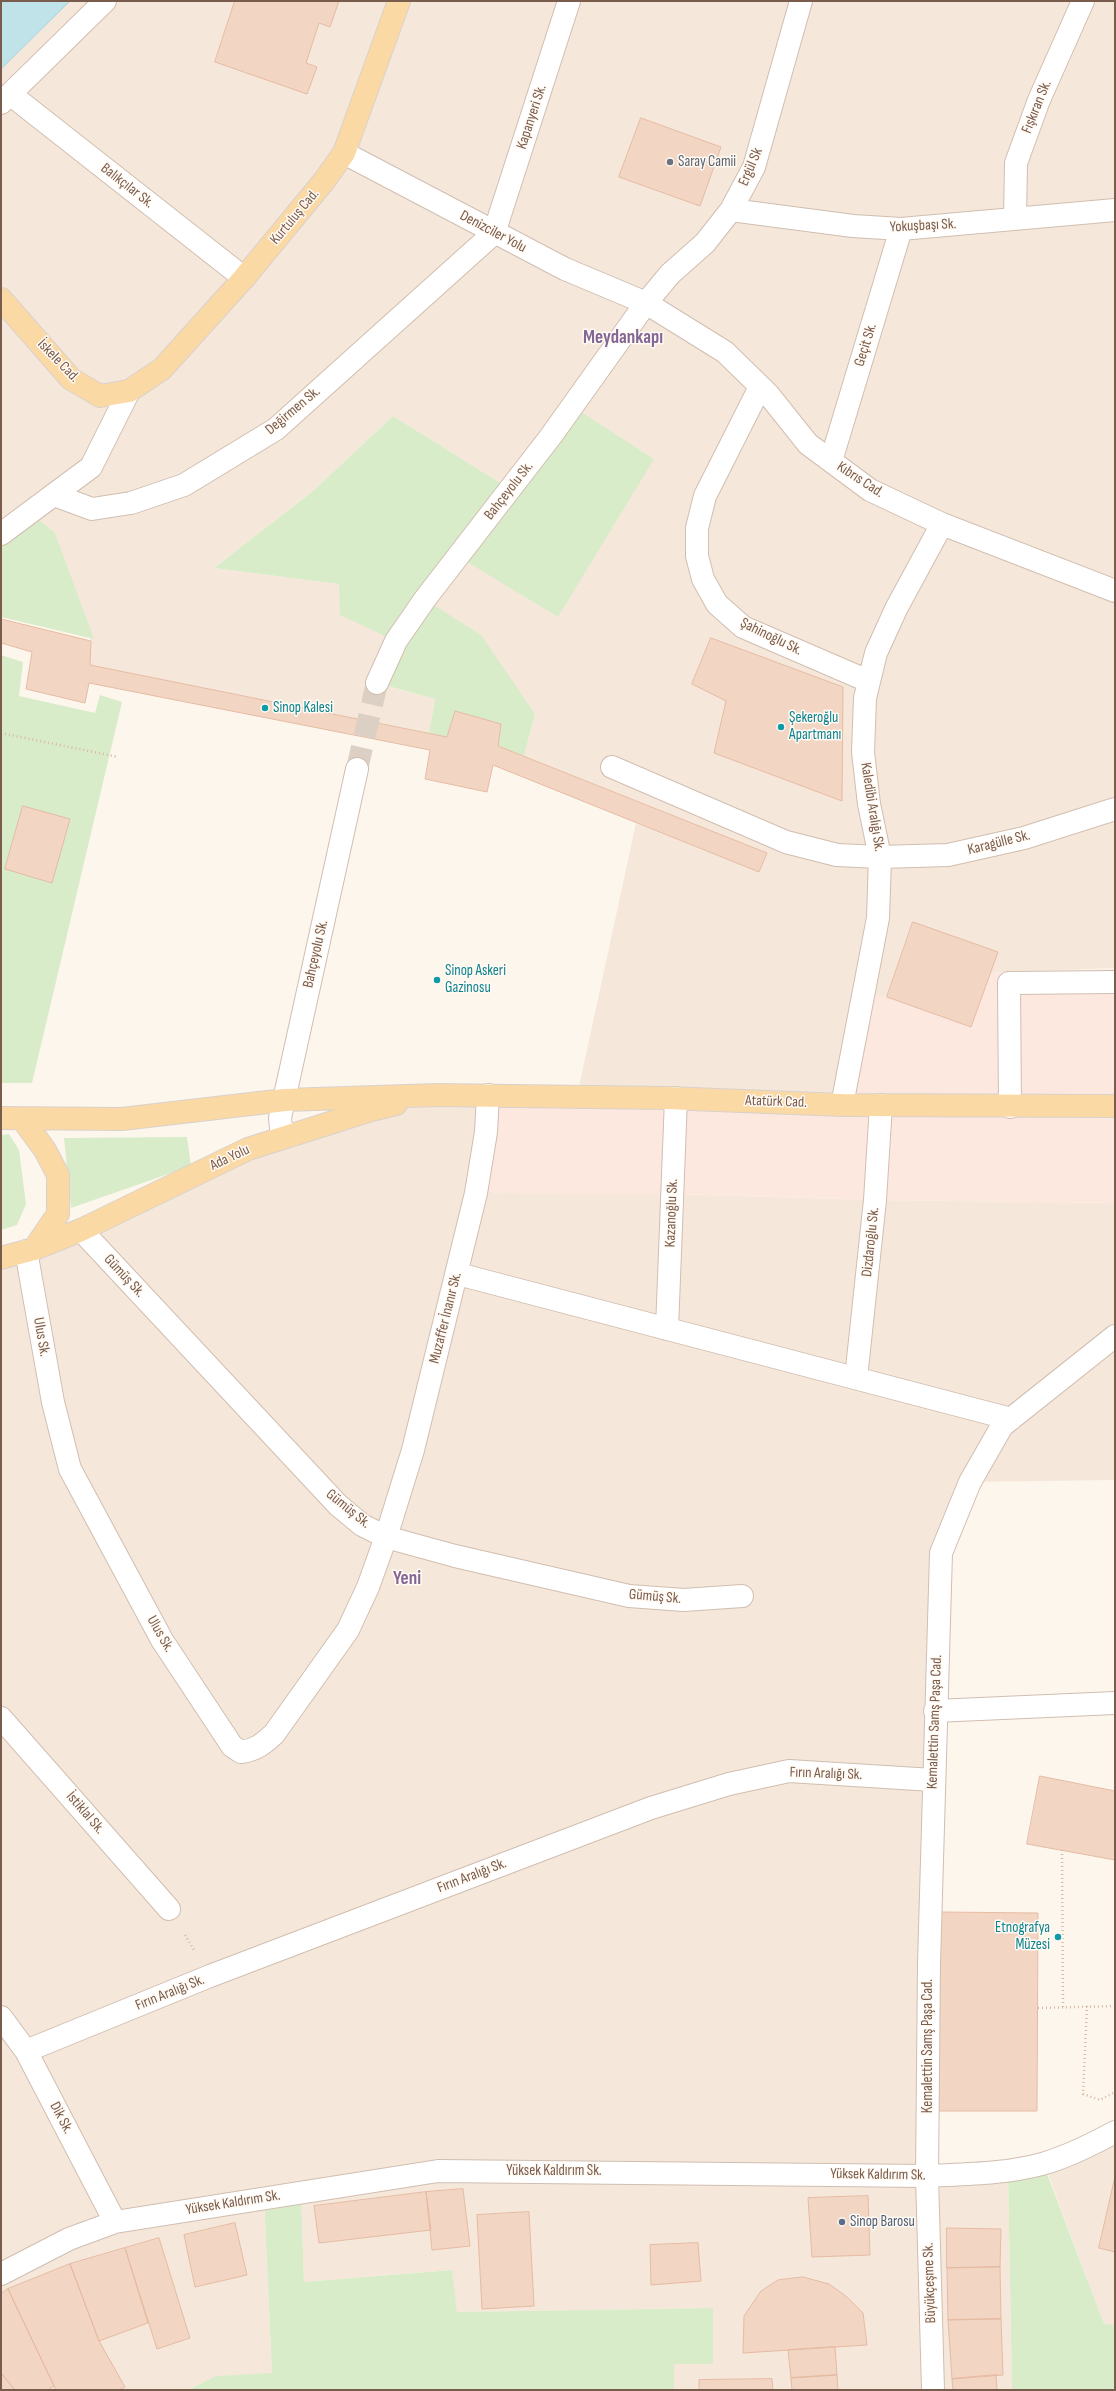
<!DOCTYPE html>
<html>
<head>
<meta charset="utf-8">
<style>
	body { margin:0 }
	#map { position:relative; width:1116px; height:2391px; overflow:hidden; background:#fdf6ec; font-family:"Sofia Sans Condensed",sans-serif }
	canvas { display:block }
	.frame { position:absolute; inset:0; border:2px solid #7a5c4d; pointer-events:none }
</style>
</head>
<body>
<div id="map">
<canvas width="1116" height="2391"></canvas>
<div class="frame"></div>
</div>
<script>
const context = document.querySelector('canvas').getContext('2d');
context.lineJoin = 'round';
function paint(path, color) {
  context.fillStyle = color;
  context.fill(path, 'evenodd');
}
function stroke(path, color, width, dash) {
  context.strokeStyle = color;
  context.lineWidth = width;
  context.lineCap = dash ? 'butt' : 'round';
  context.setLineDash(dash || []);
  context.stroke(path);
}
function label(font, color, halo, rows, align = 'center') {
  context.font = font + ' "Sofia Sans Condensed",sans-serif';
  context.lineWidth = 3;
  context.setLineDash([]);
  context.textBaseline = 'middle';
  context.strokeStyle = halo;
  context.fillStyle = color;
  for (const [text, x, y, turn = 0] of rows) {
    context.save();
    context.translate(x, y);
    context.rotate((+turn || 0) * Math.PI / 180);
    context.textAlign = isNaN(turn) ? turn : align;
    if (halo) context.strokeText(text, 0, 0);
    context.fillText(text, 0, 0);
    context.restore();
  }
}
paint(new Path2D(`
	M70,1H1115V968L990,973L913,922L887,997L863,993L842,1105L577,1096L636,823L759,872L767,853L524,756L535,714L425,599L458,557L654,459L572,407L510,489L393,416L312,492L214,568L339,584L396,641L377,683L435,699L429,733L90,665L91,641L55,533L1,534V69Z
	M488,1095L673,1194L875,1200L1115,1203V1480L971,1482L941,1553L927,2176L1008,2171L1012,2390H674V2364L713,2308L457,2312L451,2270L304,2282L301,2193L264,2199L272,2374L216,2376L188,2390H1V1258L371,1110Z
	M1115,2132V2325H1104L1044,2163Z`), '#f5e8da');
paint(new Path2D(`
	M1115,969V1203L875,1200L673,1194L476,1193L488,1095L842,1105L863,993L887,997L971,1027L990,973Z`), '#fde8e0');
paint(new Path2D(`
	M572,406L654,459L558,617L459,557L426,600L481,635L535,714L524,756L498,746L455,712L447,737L429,733L435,699L377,683L396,641L340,615L339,584L214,568L312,492L393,416L510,489Z
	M30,512L55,533L94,639L1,617V534Z
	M1,655L23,662L19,696L95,713L100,695L122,702L32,1083H1Z
	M9,1134L19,1150L26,1204L17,1225L1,1230V1135Z
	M187,1137L191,1166L71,1208L64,1138Z
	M1043,2163L1104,2324L1115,2325V2390H1012L1008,2171Z
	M301,2192L304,2282L452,2270L457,2312L713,2308V2364H674V2390H188L216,2376L272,2373L264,2198Z`), '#d8ecc9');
const water = new Path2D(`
	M1,1H70L1,69Z`);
paint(water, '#bfe3e8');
stroke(water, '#a5d3da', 1);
const building = new Path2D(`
	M235,1H339L330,27L319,23L306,63L317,67L307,94L215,62Z
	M641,118L721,147L700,206L619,177Z
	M1,619L91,641L90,665L447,737L455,711L501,724L498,746L767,853L759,872L493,765L487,792L425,779L430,750L89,683L85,703L26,689L32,652L1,643Z
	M711,638L843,687L842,801L714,753L726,701L692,684Z
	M23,806L70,819L52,883L5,869Z
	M913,922L998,952L971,1027L887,997Z
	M1040,1776L1115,1791V1860L1027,1844Z
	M940,1912L1038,1913L1037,2111H939Z
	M1115,2177V2252L1099,2248Z
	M463,2189L470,2246L432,2250L426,2192Z
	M426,2192L431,2230L319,2243L314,2206Z
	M868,2196L870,2255L812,2257L808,2198Z
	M529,2212L534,2306L482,2309L477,2215Z
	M235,2223L247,2275L195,2287L184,2235Z
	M947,2228L1001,2229L1000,2267L947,2268Z
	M159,2238L190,2338L157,2349L125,2248Z
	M698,2243L701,2281L651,2285L650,2245Z
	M125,2248L148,2323L99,2341L70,2264Z
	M70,2264L99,2341L125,2387L119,2390H56L8,2289Z
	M1000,2267L1001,2319L948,2320L947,2268Z
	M803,2277L829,2284L847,2297L863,2313L867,2345L743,2353L744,2316L761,2291L778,2280Z
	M8,2289L54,2386L48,2390H15L1,2373V2294Z
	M1001,2319L1003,2375L952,2379L948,2320Z
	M835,2347L837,2375L791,2378L788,2350Z
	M1,2373L15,2390H1Z
	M837,2375L838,2390H792L791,2378Z
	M996,2375L997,2390H953L952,2379Z
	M772,2379L773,2390H699V2380Z`);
paint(building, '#f3d5c3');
stroke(building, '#e6bba3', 1);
stroke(new Path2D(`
	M357,769L377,683`), '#dcd0c4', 22, [22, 11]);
const minor = new Path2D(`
	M10,94L244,278
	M1,103L105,1
	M344,153L565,269L646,303L725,352L768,394L808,444L870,490L942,524L1115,591
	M731,210L853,226L901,229L1115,210
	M1015,219L1016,163L1039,100L1083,1
	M760,387L705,496L697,528V556L703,579L717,604L743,627L868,681
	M831,461L901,229
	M54,495L92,509L131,503L184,485L276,429L494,233L569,1
	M1,534L91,467L129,391
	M377,683L396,641L425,599L551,436L646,303L670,274L705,243L731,210L754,167L801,1
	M612,767L786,842L837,855L880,857L948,855L1024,838L1115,809
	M842,1105L878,918L880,857L869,804L863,752L865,698L876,653L896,609L942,524
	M1010,1107L1009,983L1115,982
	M290,1135L281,1129L280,1118L357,769
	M81,1230L338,1505L362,1525L386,1537L455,1556L629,1596L684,1600L742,1596
	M26,1251L53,1402L70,1469L162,1640L232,1746L241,1752C256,1750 263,1744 274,1734L348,1630L368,1587L386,1537L413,1450L476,1193L486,1132L488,1095
	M458,1274L1011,1419
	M667,1329L676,1098
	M856,1378L875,1200L881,1105
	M935,1711L1115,1703
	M1,1718L169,1909
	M1,2017L26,2051L115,2222
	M26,2051L210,1976L651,1808L729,1784L789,1771L933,1780
	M1,2274L69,2239L115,2222L438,2171L927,2176C966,2174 1005,2174 1042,2164C1067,2157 1093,2144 1115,2132
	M933,2390L927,2176L929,1963L941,1553L970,1482L1002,1426L1115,1336`);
const major = new Path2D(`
	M1,299L71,379L100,396L129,391L162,369L244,278L324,181L344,153L399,1
	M1,1118L122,1119L285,1100L437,1095L666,1098L842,1105L1115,1106
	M34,1249L81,1230L248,1149L371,1110L396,1104
	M1,1258L34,1249L58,1214V1175L45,1150L23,1120`);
stroke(minor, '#d1beb0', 24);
stroke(major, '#dad1cd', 24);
stroke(new Path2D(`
	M1,733L118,757
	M1062,1850L1063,2007
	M185,1935L194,1950
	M1087,2006L1083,2094L1100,2100L1115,2092
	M1038,2008L1115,2006`), '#d9b8a5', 2.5, [1, 3]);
stroke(minor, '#fff', 22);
stroke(major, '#fbd9a5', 22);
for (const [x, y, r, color] of [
	[670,162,4,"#6b7280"],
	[265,708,4,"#0f9aa8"],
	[781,727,4,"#0f9aa8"],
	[437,980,4,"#0f9aa8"],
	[1058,1937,4,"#0f9aa8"],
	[842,2222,4,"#5c6f8a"]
]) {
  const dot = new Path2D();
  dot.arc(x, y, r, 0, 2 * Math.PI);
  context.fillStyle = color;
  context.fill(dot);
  stroke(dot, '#fffaf3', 1.5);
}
label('15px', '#7a5c4d', '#fffaf3', [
	["Fışkıran Sk.",1037,107,-68],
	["Kapanyeri Sk.",532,117,-72],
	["Ergül Sk",751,167,-67],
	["Balıkçılar Sk.",127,186,38],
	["Kurtuluş Cad.",295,217,-50],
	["Yokuşbaşı Sk.",923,226,-3],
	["Denizciler Yolu",493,232,28],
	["Geçit Sk.",866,345,-73],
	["İskele Cad.",58,361,46],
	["Değirmen Sk.",293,411,-40],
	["Kıbrıs Cad.",860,480,33],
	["Bahçeyolu Sk.",509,491,-52],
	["Şahinoğlu Sk.",771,637,26],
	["Kaledibi Aralığı Sk.",872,807,81],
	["Karagülle Sk.",999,843,-14],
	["Bahçeyolu Sk.",316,954,-77],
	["Atatürk Cad.",776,1102,2],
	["Ada Yolu",230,1158,-25],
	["Kazanoğlu Sk.",672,1213,-88],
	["Dizdaroğlu Sk.",871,1242,-84],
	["Gümüş Sk.",124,1276,47],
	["Muzaffer İnanır Sk.",446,1318,-76],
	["Ulus Sk.",41,1337,80],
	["Gümüş Sk.",348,1509,39],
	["Gümüş Sk.",655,1597,5],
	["Ulus Sk.",160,1634,60],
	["Kemalettin Samş Paşa Cad.",935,1722,-88],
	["Fırın Aralığı Sk.",826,1774,2],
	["İstiklal Sk.",85,1813,49],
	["Fırın Aralığı Sk.",472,1876,-21],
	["Fırın Aralığı Sk.",170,1993,-22],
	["Kemalettin Samş Paşa Cad.",928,2046,-90],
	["Dik Sk.",61,2118,62],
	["Yüksek Kaldırım Sk.",554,2171],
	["Yüksek Kaldırım Sk.",878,2175,1],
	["Yüksek Kaldırım Sk.",233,2203,-9],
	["Büyükçeşme Sk.",930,2283,-92]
]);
label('15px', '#5b616d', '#fffaf3', [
	["Saray Camii",678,162]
], 'left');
label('15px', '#0d838f', '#fffaf3', [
	["Sinop Kalesi",273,708],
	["Şekeroğlu",789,718],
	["Apartmanı",789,735],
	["Sinop Askeri",445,971],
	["Gazinosu",445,988],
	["Etnografya",1050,1928,"right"],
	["Müzesi",1050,1945,"right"]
], 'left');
label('15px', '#4e5e75', '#fffaf3', [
	["Sinop Barosu",850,2222]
], 'left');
label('bold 19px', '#846695', '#fffaf3', [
	["Meydankapı",623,338],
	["Yeni",407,1579]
]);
</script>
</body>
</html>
